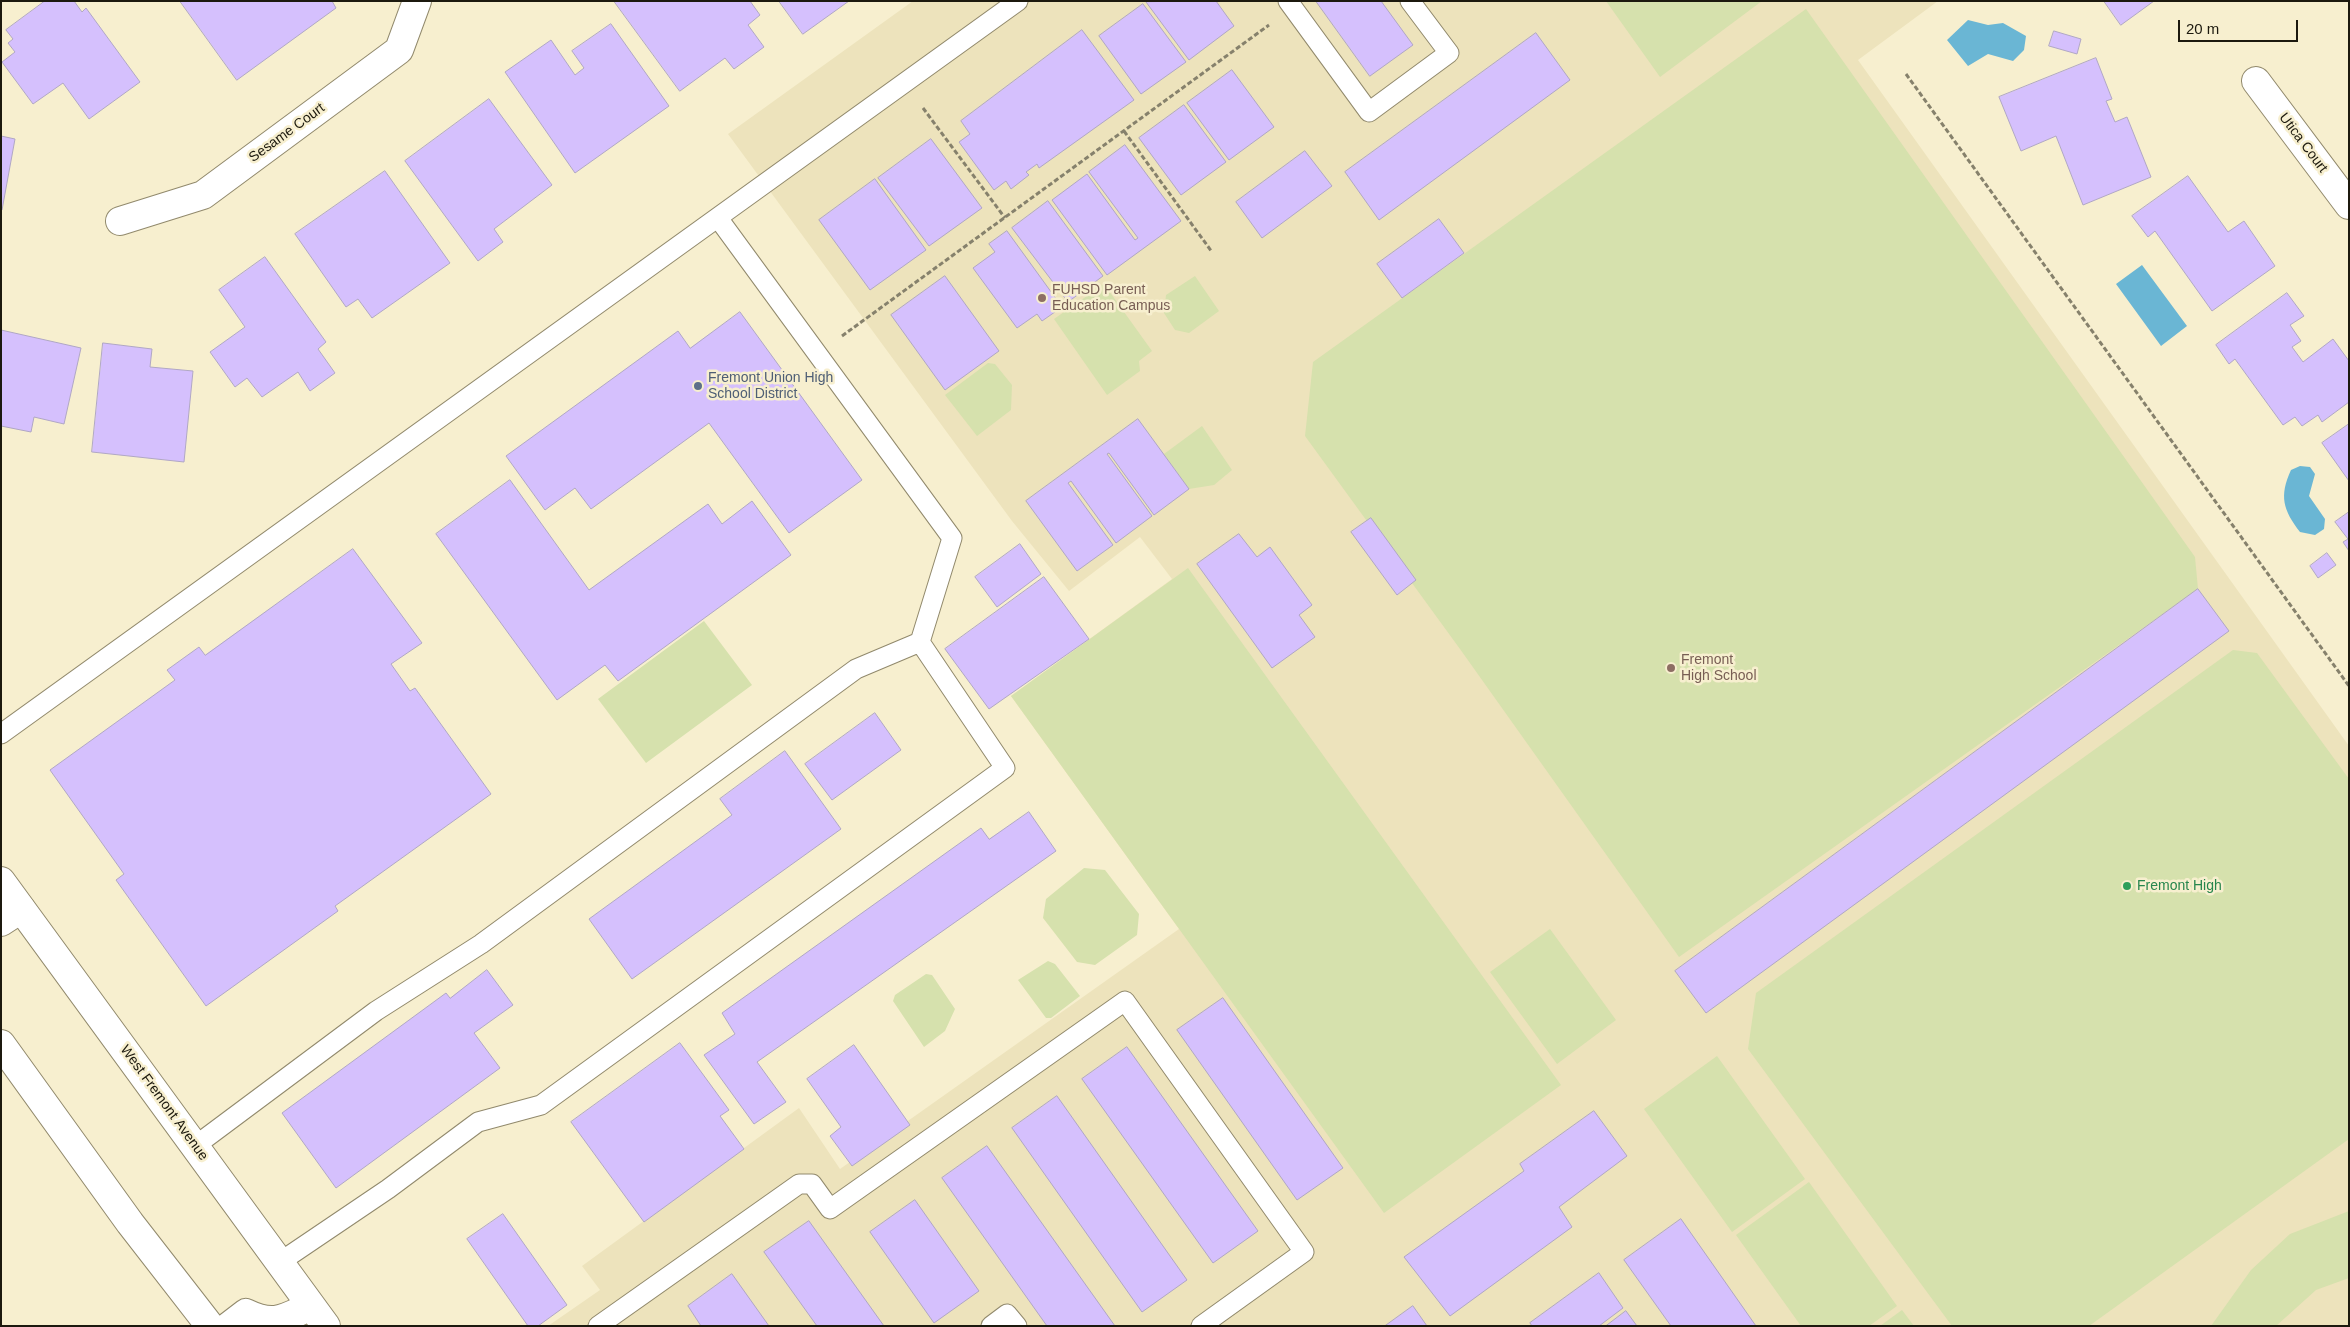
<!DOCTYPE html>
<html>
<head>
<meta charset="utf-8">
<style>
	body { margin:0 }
	#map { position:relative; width:2350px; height:1327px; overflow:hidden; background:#f7efcf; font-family:Arial,sans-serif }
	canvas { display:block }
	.frame { position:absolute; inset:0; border:2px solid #1c190e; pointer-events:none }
	.scale { position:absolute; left:2178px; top:20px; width:120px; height:22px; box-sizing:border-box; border:2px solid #1c190e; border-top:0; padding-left:6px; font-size:15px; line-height:18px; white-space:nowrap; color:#1c190e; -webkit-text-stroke:4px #f7efcf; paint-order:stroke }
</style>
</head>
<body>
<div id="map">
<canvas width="2350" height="1327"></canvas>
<div class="frame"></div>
<div class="scale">20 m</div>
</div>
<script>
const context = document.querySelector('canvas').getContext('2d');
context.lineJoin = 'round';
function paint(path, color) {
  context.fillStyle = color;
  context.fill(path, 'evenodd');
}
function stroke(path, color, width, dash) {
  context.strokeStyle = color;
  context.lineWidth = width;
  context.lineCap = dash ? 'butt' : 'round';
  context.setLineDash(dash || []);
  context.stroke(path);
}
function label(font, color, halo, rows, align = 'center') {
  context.font = font + ' Arial,sans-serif';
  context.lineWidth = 5;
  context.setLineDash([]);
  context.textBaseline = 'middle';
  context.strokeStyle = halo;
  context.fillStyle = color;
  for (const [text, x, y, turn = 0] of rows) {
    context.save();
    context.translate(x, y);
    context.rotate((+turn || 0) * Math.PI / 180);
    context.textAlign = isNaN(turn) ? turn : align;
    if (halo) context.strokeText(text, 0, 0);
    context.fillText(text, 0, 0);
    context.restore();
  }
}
paint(new Path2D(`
	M913,1H1938L1858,60L2349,746V1326H548L600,1290L582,1266L799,1108L840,1169L1179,929L1011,696L1172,579L1140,537L1069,591L1012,521L728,134Z`), '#ede3bc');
paint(new Path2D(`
	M1606,1H1762L1660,77Z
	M1806,9L2195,557L2198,589L1679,957L1460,649L1305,436L1313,362Z
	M1195,276L1219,311L1189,333L1175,330L1164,313L1166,295Z
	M1104,284L1152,351L1139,361L1140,371L1107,395L1054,319Z
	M988,363L995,364L1012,385L1011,410L977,436L945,395Z
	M1202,426L1232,470L1214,485L1189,489L1164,454Z
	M1188,568L1561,1085L1384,1213L1011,696Z
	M704,621L752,685L646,763L598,699Z
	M2233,650L2257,653L2349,779V1139L2089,1326H1952L1748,1049L1756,993Z
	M1084,868L1105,870L1139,914L1137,935L1095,965L1077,962L1043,918L1046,899Z
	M1550,929L1616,1020L1557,1064L1490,972Z
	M1048,961L1055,964L1080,996L1051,1018H1046L1018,980Z
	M926,974L932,975L955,1009L945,1031L924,1047L893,1001L895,995Z
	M1717,1056L1805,1179L1732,1232L1644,1109Z
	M1809,1182L1897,1306L1869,1326H1801L1736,1235Z
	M2349,1211V1278L2316,1290L2276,1326H2211L2251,1270L2290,1234Z
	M1902,1310L1914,1326H1880Z`), '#d6e1ad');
paint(new Path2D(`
	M1968,20L1988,25L2003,23L2026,36L2024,50L2013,61L1988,54L1968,66L1947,40Z
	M2142,265L2187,326L2161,346L2116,284Z
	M2300,466L2310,467L2315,474L2309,496L2325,519L2324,529L2315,535L2300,532C2283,510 2279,496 2291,470Z`), '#6ab6d4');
const building = new Path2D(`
	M45,1H74L82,12L86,8L140,82L89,119L63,83L33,104L2,62L15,52L8,43L13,39L6,30Z
	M180,1H332L336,8L237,80Z
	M614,1H750L760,15L748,25L764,47L734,69L725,58L680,91Z
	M779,1H849L803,34Z
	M1216,1L1234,26L1189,60L1146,2Z
	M1316,1H1381L1413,45L1370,76Z
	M2104,1H2154L2121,25Z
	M1143,4L1186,62L1141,94L1099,36Z
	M611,24L669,106L575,173L505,72L551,40L575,75L584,68L572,51Z
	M1082,30L1134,100L1039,168L1037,164L1026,172L1029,175L1011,189L1006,181L994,190L959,142L970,134L961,121Z
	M2054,31L2081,39L2077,54L2049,46Z
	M1536,33L1570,80L1379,220L1345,172Z
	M2096,58L2112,99L2106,101L2115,122L2127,117L2151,177L2083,205L2056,136L2021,151L1999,97Z
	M1232,70L1274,127L1229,160L1187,103Z
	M489,99L552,185L494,229L503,242L478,261L405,161Z
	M1184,105L1226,162L1181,195L1139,138Z
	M1,136L15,139L2,210H1Z
	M931,139L982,208L929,246L878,178Z
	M1125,145L1181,221L1107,275L1052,200L1087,174L1135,240L1138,238L1089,172Z
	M1305,151L1332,186L1262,238L1236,202Z
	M385,171L450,263L372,318L358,299L346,307L295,234Z
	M2188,176L2228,232L2244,221L2275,266L2212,311L2155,231L2148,237L2132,216Z
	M875,179L926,250L870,290L819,220Z
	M1048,201L1103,276L1068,302L1012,228Z
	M1439,219L1464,253L1402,298L1377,264Z
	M1007,231L1062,307L1042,321L1037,314L1017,328L973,268L995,252L989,244Z
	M265,257L326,342L318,349L335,373L310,391L298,372L262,397L247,378L235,387L210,352L245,327L219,290Z
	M945,276L999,351L945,390L891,315Z
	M2287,293L2304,316L2290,325L2301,341L2292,347L2303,362L2333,339L2349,361V402L2322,422L2318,415L2302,426L2295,417L2283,425L2235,359L2229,364L2216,345Z
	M740,312L862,480L789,533L709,423L591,509L575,488L545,510L506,456L678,331L690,348Z
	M1,330L81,348L64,424L34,417L31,432L1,426Z
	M103,343L152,349L150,367L193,371L184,462L92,452Z
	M1138,419L1189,489L1154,515L1109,453L1107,454L1152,516L1116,543L1071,481L1068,483L1113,545L1077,571L1026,501Z
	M2349,424V481L2322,443Z
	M510,480L589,590L708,504L722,524L752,501L791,555L618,681L605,665L557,700L436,534Z
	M2349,512V551L2343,542L2348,539L2335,522Z
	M1371,518L1416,580L1397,595L1351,532Z
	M1239,534L1257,557L1270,547L1312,605L1299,615L1315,637L1272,668L1197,564Z
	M1020,544L1041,574L997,607L975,577Z
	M353,549L422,643L391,664L410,691L415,688L491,794L335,906L338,911L206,1006L116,880L124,874L50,770L175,680L167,670L199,647L205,655Z
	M2327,553L2336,565L2318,578L2310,566Z
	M1044,577L1089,639L989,709L945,649Z
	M2198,589L2229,631L1706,1013L1675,971Z
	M875,713L901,750L832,800L805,764Z
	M785,751L841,829L632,979L589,919L732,815L720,799Z
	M1029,812L1056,851L757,1062L786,1102L754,1124L704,1055L735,1034L722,1013L981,828L989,839Z
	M487,970L513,1005L474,1033L500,1068L336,1188L282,1113L446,993L450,998Z
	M1223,998L1343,1168L1297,1200L1177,1030Z
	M680,1043L729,1110L720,1116L744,1149L644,1222L571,1122Z
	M854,1045L910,1125L852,1166L830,1136L841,1127L807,1079Z
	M1127,1047L1258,1231L1213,1263L1082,1079Z
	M1057,1096L1187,1280L1142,1312L1012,1128Z
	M1594,1111L1627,1156L1559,1207L1572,1227L1450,1316L1404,1257L1524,1171L1520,1164Z
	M987,1146L1115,1326H1047L942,1178Z
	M915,1200L979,1291L934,1323L870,1232Z
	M503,1214L567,1305L538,1326H528L467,1239Z
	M1681,1219L1756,1326H1671L1624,1260Z
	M809,1221L884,1326H817L764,1252Z
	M1599,1273L1623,1308L1599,1326H1532L1530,1323Z
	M732,1274L769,1326H701L688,1306Z
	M1413,1306L1427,1326H1385Z
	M1626,1311L1637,1326H1606Z`);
paint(building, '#d5c0fd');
stroke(building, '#b0a7c4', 1);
const lane = new Path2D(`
	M1288,1L1369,112L1449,53L1410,1
	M1,734L1018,1
	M195,1146L376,1011L481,944L856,669L920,642
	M280,1262L388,1189L478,1122L541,1105L1005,768L920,642L952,538L718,218
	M598,1326L799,1184H812L830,1209L1125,1001L1304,1252L1201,1326
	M991,1326L1007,1314L1017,1326`);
const street = new Path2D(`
	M2256,81L2349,205
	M120,221L203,195L399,50L417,1
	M1,922L21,909`);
const secondary = new Path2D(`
	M1,881L326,1326
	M1,1044L130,1223L210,1326
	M229,1326L246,1313C275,1327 284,1318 311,1306`);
stroke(lane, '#91896c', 21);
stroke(street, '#91896c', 30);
stroke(secondary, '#91896c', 30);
stroke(new Path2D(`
	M1906,74L2349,686
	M923,108L1005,218
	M1124,131L1212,252
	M842,336L1269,25`), '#86816c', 3, [5, 2.5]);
stroke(lane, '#fff', 19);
stroke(street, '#fff', 28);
stroke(secondary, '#fff', 28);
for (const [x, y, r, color] of [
	[1042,298,5,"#8d6e63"],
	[698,386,5,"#5c6f8a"],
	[1671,668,5,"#8d6e63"],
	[2127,886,5,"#2e9e5b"]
]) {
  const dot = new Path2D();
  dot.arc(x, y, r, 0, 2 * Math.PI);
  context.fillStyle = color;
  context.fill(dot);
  stroke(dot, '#f7efcf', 2);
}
label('14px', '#1c190e', '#f7efcf', [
	["Sesame Court",287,133,-36],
	["Utica Court",2303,143,53],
	["West Fremont Avenue",164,1103,54]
]);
label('14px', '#785e54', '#f7efcf', [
	["FUHSD Parent",1052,290],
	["Education Campus",1052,306],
	["Fremont",1681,660],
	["High School",1681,676]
], 'left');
label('14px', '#4e5e75', '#f7efcf', [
	["Fremont Union High",708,378],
	["School District",708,394]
], 'left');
label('14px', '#27864d', '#f7efcf', [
	["Fremont High",2137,886]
], 'left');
</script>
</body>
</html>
